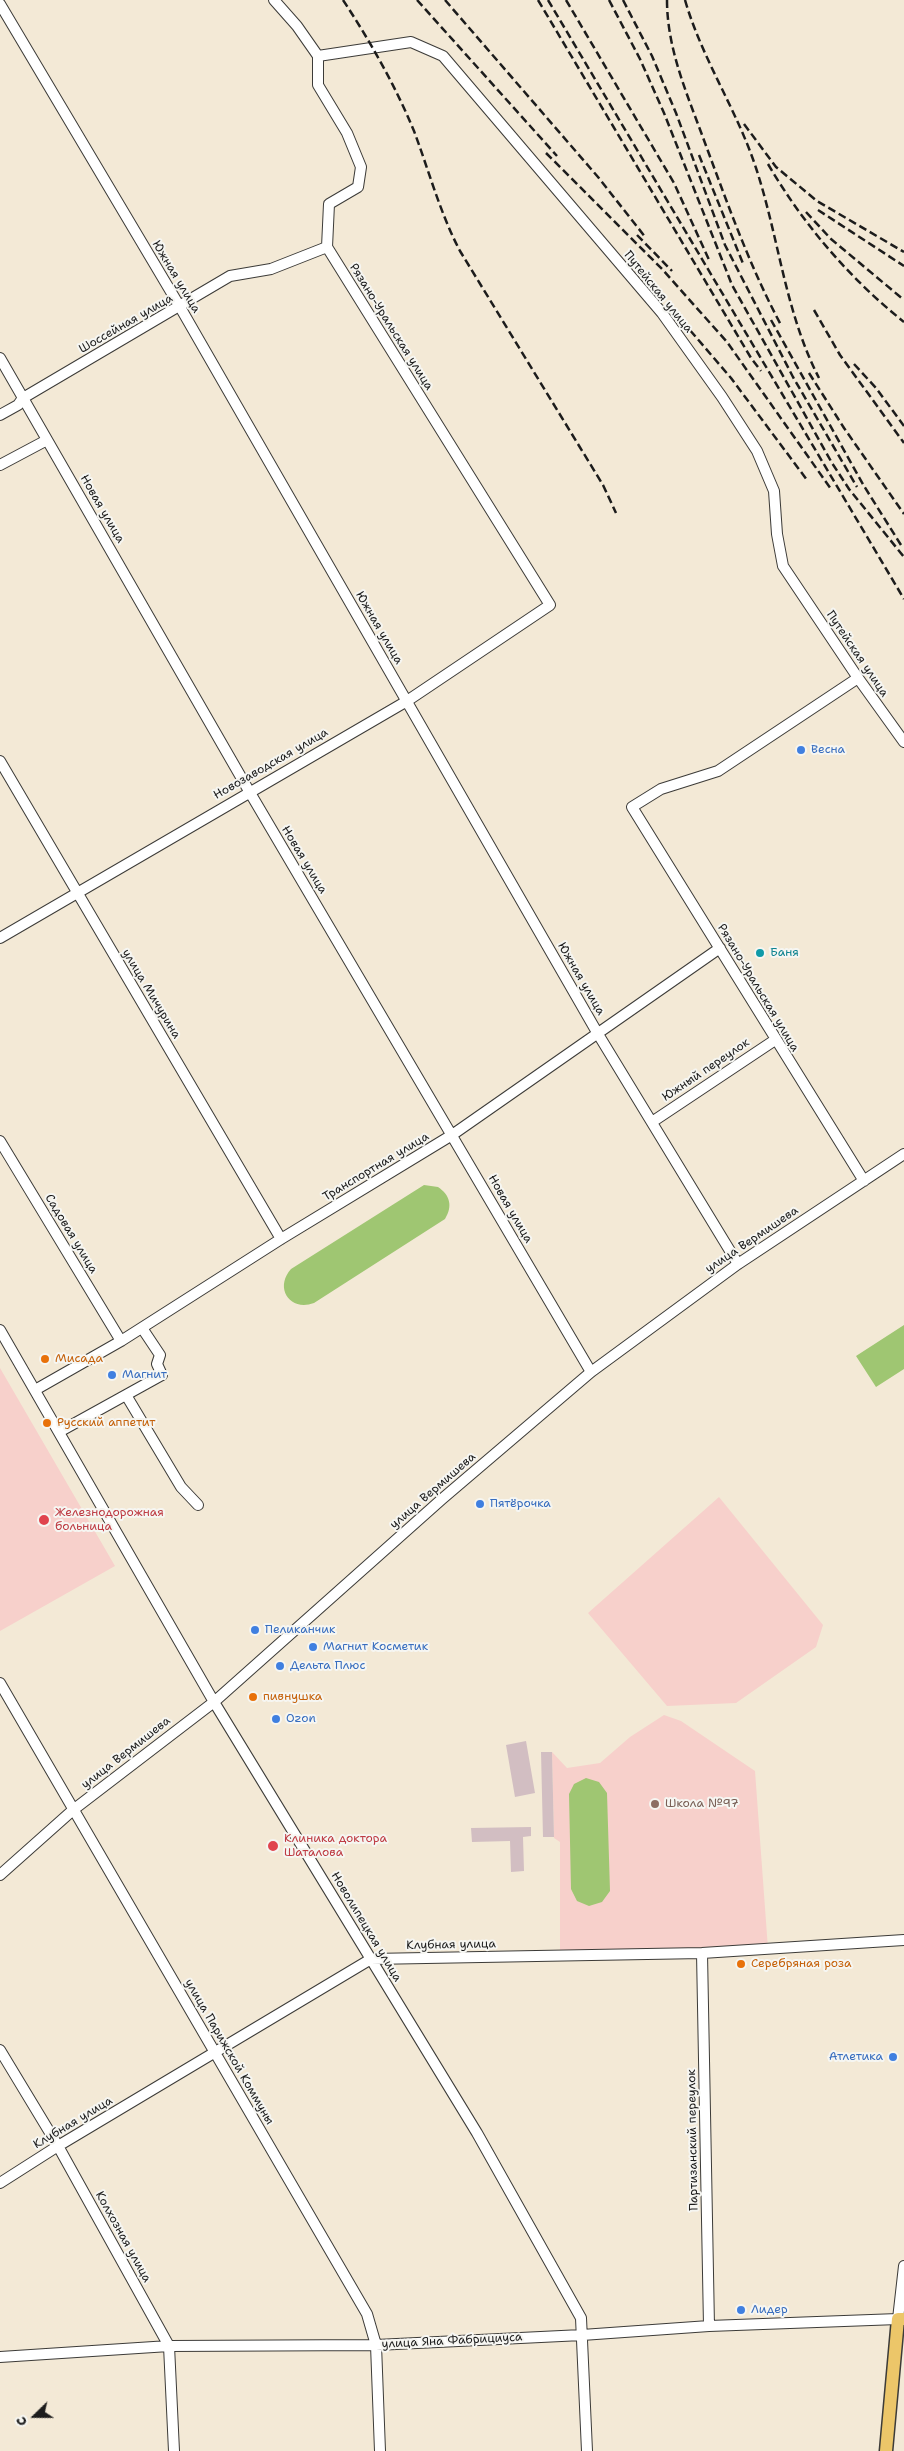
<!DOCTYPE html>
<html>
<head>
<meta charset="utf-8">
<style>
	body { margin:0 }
	#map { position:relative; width:904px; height:2451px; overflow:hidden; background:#f3e9d6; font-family:"Shantell Sans",sans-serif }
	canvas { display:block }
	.north { position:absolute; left:10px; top:2391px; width:50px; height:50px; -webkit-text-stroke:4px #f6f6f2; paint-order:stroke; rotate:248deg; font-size:14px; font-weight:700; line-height:20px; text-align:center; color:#1c1c1c }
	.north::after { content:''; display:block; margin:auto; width:18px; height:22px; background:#1c1c1c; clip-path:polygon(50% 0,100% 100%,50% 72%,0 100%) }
</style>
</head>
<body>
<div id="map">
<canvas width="904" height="2451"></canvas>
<div class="north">С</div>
</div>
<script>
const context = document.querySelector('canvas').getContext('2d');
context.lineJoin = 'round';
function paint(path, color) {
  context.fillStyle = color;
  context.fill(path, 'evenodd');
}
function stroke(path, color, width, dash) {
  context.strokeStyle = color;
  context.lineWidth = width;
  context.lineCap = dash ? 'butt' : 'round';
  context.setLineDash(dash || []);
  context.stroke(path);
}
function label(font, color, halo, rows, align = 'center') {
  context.font = font + ' "Shantell Sans",sans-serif';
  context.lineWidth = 4;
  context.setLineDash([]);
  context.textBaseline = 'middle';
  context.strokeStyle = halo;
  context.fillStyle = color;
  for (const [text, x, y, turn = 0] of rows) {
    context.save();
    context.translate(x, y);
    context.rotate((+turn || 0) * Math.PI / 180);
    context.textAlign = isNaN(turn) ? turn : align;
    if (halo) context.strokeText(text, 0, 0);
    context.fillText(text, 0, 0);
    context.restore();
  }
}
paint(new Path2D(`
	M0,1368L115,1566L0,1631Z
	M719,1497L823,1625L816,1647L736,1703L667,1706L588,1613Z
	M664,1715L681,1721L755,1771L768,1949L560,1956V1842L554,1838L552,1752L567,1768L600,1763L630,1737Z`), '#f7d0cb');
paint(new Path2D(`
	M526,1741L535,1793L515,1797L506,1745Z
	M541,1752H552L554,1837H543Z
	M531,1827V1836L523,1837L524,1871L511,1872L510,1841L472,1842L471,1828Z`), '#d2bec2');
paint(new Path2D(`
	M424,1185L438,1187C450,1195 453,1206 445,1219L314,1303C290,1312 274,1288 291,1269Z
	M904,1325V1369L876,1387L856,1356Z
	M586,1778L599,1782L607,1793L610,1891L602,1902L589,1906L577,1901L571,1889L569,1794L574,1784Z`), '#9fc672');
const minor = new Path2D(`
	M274,0L297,26L318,56L411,42L443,56L662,313L722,397L757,451L774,491L777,534L783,566L858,678L904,742
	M0,4L180,307L598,1034L738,1264
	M0,358L249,791L591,1372
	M0,415L18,405L23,398L230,276L271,269L327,247
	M0,465L47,440
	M858,678L718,771L661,789L632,807L864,1181
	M0,761L281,1239
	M0,938L407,701L550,605L327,247L329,204L358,187L361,167L347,133L318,85V56
	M652,1122L775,1040
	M0,1141L121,1341
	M0,1330L214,1702L477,2133L581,2318L587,2451
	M35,1390L121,1341L281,1239L452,1135L720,948
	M126,1395L181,1487L198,1505
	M59,1432L162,1375L157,1364L160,1355L142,1328
	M0,1683L367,2314L376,2345L380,2451
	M0,1875L73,1810L214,1702L442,1499L591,1372L738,1264L904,1154
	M702,1953L709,2326
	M0,2050L58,2146L169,2346L174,2451
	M0,2183L58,2146L371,1959L702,1953L904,1940
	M0,2357L169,2346L376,2345L582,2335L709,2326L898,2319L904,2266`);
const major = new Path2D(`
	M886,2451L898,2319H904`);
stroke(minor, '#3c3b38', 12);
stroke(major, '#3c3b38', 15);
stroke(minor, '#fff', 10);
stroke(major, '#ecc669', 12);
stroke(new Path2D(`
	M343,0C370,41 395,85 414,131C429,171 440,213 460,251L603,485L616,513
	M417,0L557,156
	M445,0L598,177L646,238
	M538,0L751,358L761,371
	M548,0L904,599
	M566,0L674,183L710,262
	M609,0L640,59L664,113L732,285L832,463L849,489L904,557
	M623,0L652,56L676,113L725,245L793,377L857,487
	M667,0C667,50 688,96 705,143C728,205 750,267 781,325
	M685,0C702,59 737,110 756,168C779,238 785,312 819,378
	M744,124L776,167L817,201L904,252
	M546,153L662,269L727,342L831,489
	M699,155L744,266
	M768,164C803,224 849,278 904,322
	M818,210L904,266
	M806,212L831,239L904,300
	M637,235L672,271
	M659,294L731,378L807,480
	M814,310L840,355L904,443
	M771,320L864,486L901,545
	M854,364L876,388L904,426
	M809,373L844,428L904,514`), '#1c1c1c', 2.5, [8, 4]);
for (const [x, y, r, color] of [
	[801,750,5,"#3f7fe0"],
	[760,953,5,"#0f9aa8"],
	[45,1359,5,"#e8710a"],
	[112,1375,5,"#3f7fe0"],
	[47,1423,5,"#e8710a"],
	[480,1504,5,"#3f7fe0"],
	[44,1520,6,"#e0444e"],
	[255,1630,5,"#3f7fe0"],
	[313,1647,5,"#3f7fe0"],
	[280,1666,5,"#3f7fe0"],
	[253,1697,5,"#e8710a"],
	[276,1719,5,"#3f7fe0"],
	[655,1804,5,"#8d6e63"],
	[273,1846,6,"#e0444e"],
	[741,1964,5,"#e8710a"],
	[893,2057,5,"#3f7fe0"],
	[741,2310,5,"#3f7fe0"]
]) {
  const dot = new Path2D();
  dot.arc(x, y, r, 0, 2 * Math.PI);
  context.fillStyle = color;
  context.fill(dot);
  stroke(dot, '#f6f6f2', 2);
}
label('12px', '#1c1c1c', '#f6f6f2', [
	["Южная улица",176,277,59],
	["Путейская улица",658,292,51],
	["Шоссейная улица",126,324,-30],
	["Рязано-Уральская улица",391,327,58],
	["Новая улица",102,509,60],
	["Южная улица",379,628,60],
	["Путейская улица",857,654,56],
	["Новозаводская улица",271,764,-30],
	["Новая улица",304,860,59],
	["Южная улица",581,979,60],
	["Рязано-Уральская улица",758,988,59],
	["улица Мичурина",151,994,59],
	["Южный переулок",706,1070,-34],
	["Транспортная улица",376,1167,-31],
	["Новая улица",510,1209,60],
	["Садовая улица",71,1234,59],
	["улица Вермишева",752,1240,-34],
	["улица Вермишева",433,1491,-41],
	["улица Вермишева",126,1753,-38],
	["Новолипецкая улица",366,1927,59],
	["Клубная улица",451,1945,-1],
	["улица Парижской Коммуны",229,2052,60],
	["Клубная улица",73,2123,-31],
	["Партизанский переулок",693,2140,-91],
	["Колхозная улица",123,2237,61],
	["улица Яна Фабрициуса",452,2341,-3]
]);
label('12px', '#366cbe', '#f6f6f2', [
	["Весна",811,750],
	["Магнит",122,1375],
	["Пятёрочка",490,1504],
	["Пеликанчик",265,1630],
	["Магнит Косметик",323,1647],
	["Дельта Плюс",290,1666],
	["Ozon",286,1719],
	["Атлетика",883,2057,"right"],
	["Лидер",751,2310]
], 'left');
label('12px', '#0d838f', '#f6f6f2', [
	["Баня",770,953]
], 'left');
label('12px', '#c56008', '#f6f6f2', [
	["Мисада",55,1359],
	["Русский аппетит",57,1423],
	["пивнушка",263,1697],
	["Серебряная роза",751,1964]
], 'left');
label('12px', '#be3a42', '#f6f6f2', [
	["Железнодорожная",55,1513],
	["больница",55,1527],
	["Клиника доктора",284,1839],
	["Шаталова",284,1853]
], 'left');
label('12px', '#785e54', '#f6f6f2', [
	["Школа №97",665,1804]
], 'left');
</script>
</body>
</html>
